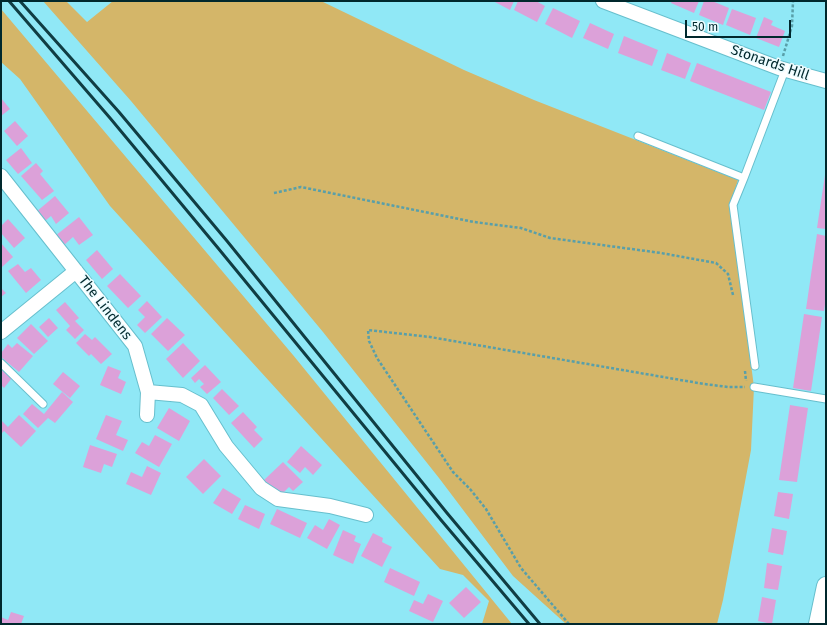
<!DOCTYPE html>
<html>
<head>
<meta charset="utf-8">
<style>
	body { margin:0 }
	#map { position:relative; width:827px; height:625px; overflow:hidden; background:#90e8f6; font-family:"Fira Sans",sans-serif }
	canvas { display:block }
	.frame { position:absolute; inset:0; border:2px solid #00282d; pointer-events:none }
	.scale { position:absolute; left:685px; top:20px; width:106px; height:18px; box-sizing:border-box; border:2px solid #00282d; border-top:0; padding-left:5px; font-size:12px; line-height:14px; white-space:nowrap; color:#00282d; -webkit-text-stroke:3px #ecfcff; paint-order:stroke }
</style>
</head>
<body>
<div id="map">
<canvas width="827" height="625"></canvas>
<div class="frame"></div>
<div class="scale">50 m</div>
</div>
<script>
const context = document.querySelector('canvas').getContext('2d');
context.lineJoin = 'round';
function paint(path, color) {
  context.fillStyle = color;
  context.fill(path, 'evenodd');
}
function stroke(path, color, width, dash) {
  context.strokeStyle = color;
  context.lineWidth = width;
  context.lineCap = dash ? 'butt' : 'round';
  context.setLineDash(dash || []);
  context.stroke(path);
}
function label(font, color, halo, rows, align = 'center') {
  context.font = font + ' "Fira Sans",sans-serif';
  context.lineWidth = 3;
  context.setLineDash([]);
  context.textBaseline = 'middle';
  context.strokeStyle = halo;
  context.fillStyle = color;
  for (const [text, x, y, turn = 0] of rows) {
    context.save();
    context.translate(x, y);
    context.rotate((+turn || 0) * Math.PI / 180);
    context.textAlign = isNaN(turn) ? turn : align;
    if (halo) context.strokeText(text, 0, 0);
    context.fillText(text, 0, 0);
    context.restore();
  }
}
paint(new Path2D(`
	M43,1H66L87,22L113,1H321L464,70L534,100L738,180L730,205L754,387L751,450L723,600L717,624H566L513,576L439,478L323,332L131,101Z
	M1,9L293,355L512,624H482L489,601L463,575L440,569L110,206L20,79L1,62Z`), '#d4b669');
paint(new Path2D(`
	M493,1H514L510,10Z
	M518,1H536L545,6L537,22L514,10Z
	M672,1H699L694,13L671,3Z
	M704,1H712L729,8L723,25L699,15Z
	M553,8L580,21L572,38L545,24Z
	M732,9L756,18L750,35L726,25Z
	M764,17L773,21L771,25L785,31L779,47L756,38Z
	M590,23L614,34L608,49L583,38Z
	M624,36L658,50L652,66L618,53Z
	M667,53L691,63L685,79L661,70Z
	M697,63L771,92L764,110L690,81Z
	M1,98L10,109L1,116Z
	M15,121L28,136L17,146L4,131Z
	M21,148L32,163L18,174L6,160Z
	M36,163L43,171L40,174L54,191L42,200L21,176Z
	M825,175H826V229L817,228Z
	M55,196L69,213L56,224L51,216L45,221L36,212Z
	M79,217L93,235L79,245L73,237L63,246L55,236Z
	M8,219L25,238L14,248L1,233V226Z
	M817,234L826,236V298L824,311L806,309Z
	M1,243L13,257L2,267L1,265Z
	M97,250L113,269L102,279L86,260Z
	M18,264L25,272L31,268L41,280L26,293L8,271Z
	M120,274L141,296L128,308L107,286Z
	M1,288L6,293L1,297Z
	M147,301L162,317L145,333L137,325L145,317L138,310Z
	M65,302L79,318L75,321L84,330L75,339L66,330L70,326L56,310Z
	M804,314L822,317L811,391L793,388Z
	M49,318L58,328L48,337L39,327Z
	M167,318L185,335L168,351L151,334Z
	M31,324L48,341L34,354L17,338Z
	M85,334L92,340L95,337L112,354L101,364L91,354L89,356L76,343Z
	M17,343L33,356L19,372L1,357V353L8,344L12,348Z
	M183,343L200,361L183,378L166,359Z
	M205,365L221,382L207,394L200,387L204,384L199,379L195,383L191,378Z
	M108,366L121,371L118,378L126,382L121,394L100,385Z
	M1,369L12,378L4,388L1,385Z
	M63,372L80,386L70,398L53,384Z
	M222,389L239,406L229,415L213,398Z
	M62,392L73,402L55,423L48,418L38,428L23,414L32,404L44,414Z
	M790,405L808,408L797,482L779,480Z
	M169,408L190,421L179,441L157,428Z
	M243,412L257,427L254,430L263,439L254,448L231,423Z
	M19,415L36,431L21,447L4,431L1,434V420L8,427Z
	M106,415L122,421L116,435L128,440L123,451L96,439Z
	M155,435L172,444L159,467L135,453L142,442L149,446Z
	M90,445L117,454L112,467L104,464L101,473L83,467Z
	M301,446L322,465L313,475L305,467L300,473L287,462Z
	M204,459L221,476L203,494L186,477Z
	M283,462L303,482L293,491L289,487L280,496L264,480Z
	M147,466L161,473L151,495L126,484L131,472L142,477Z
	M223,488L241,499L232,514L213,503Z
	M778,492L793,494L789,519L774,516Z
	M245,505L265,514L259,529L238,519Z
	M277,509L307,523L300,538L270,524Z
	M329,519L340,525L327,549L307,538L315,525L323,530Z
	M772,528L787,531L783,555L768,552Z
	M343,530L356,536L354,541L361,544L353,564L333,555Z
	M373,533L383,538L382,542L392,547L382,567L361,556Z
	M767,563L782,566L778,590L764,588Z
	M390,568L420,582L414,596L384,582Z
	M466,587L481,602L464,618L449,603Z
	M428,594L443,601L433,622L409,611L414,600L423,604Z
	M762,597L776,600L772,624L758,621Z
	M11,612L24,616L21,624H1V617L8,620Z`), '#dca1d9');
const service = new Path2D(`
	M638,136L744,178
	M1,363L43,404
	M755,366L733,205L744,178L785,70
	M754,387L826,399`);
const minor = new Path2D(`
	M603,1L779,68L826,81
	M1,176L135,346L148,392L147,415
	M1,332L76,271
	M148,392L182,395L201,405L226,446L261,488L278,499L330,506L366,515`);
const tertiary = new Path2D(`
	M818,624L826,586`);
stroke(service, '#67bfcd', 9);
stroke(minor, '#67bfcd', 16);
stroke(tertiary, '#67bfcd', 20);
stroke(new Path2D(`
	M783,56L792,26L793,1
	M274,193L301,187L474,222L521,228L550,238L661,253L716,263L728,274L733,295
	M745,371L746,381
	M569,624L521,568L486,509L470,489L453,472L377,358L369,341L368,330L430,337L704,384L728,387H745`), '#599fa9', 2.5, [3, 2]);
stroke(service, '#fff', 7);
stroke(minor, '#fff', 14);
stroke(tertiary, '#fff', 18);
stroke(new Path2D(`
	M9,1L110,118L218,248L441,520L529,624
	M20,1L119,112L227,241L447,513L540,624`), '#103d43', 3);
label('14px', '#00282d', '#ecfcff', [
	["Stonards Hill",770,63,19],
	["The Lindens",105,308,52]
]);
</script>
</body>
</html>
